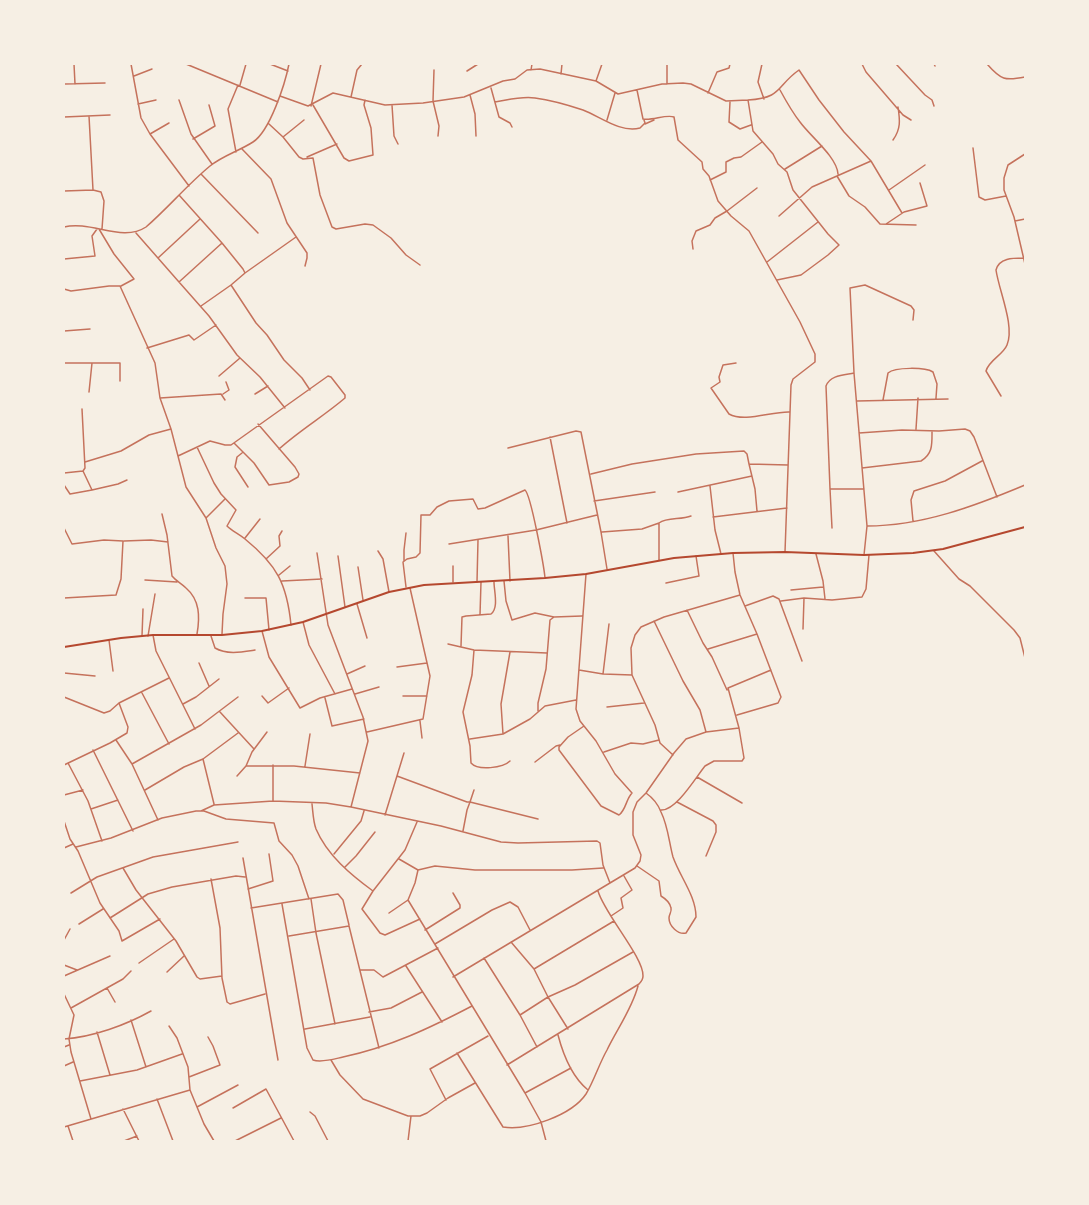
<!DOCTYPE html>
<html>
<head>
<meta charset="utf-8">
<style>
	body { margin:0 }
	#map { position:relative; width:1089px; height:1205px; overflow:hidden; background:#f6efe4; font-family:"DejaVu Sans",sans-serif }
	canvas { display:block }
	.frame { position:absolute; inset:0; border:65px solid #f6efe4; pointer-events:none }
</style>
</head>
<body>
<div id="map">
<canvas width="1089" height="1205"></canvas>
<div class="frame"></div>
</div>
<script>
const context = document.querySelector('canvas').getContext('2d');
context.lineJoin = 'round';
function stroke(path, color, width, dash) {
  context.strokeStyle = color;
  context.lineWidth = width;
  context.lineCap = dash ? 'butt' : 'round';
  context.setLineDash(dash || []);
  context.stroke(path);
}
stroke(new Path2D(`
	M74,64L75,84
	M131,64L141,118L150,134
	M186,64L278,102
	M270,64L288,71
	M667,64V84
	M762,64L758,82L764,99
	M862,64L866,72L903,115L911,120
	M896,64L925,95L932,100L934,106
	M934,64L935,66
	M987,64C1001,80 1005,81 1025,77
	M434,70L433,101L439,126L438,136
	M531,70L532,64
	M467,71L478,64
	M561,74L562,64
	M134,76L152,69
	M596,81L602,64
	M64,84L105,83
	M240,85L246,64
	M491,88L499,117L510,123L512,127
	M637,90L643,119C652,121 666,114 674,117L678,140L702,162L703,169L709,176L718,201L731,216L749,231L800,322L815,354V362L793,379L791,385L785,552
	M780,90C786,101 792,112 800,122C810,136 837,157 838,174
	M708,93L717,72L729,68L730,64
	M470,95L475,114L476,136
	M280,96L308,106L333,93L385,105L423,103L464,97L503,81L515,79L527,70L540,69L596,81L618,94L662,84L683,83L691,84L726,101L748,100L753,131L773,154L778,164L787,172L793,190L828,234L839,245L828,255L801,275L777,280
	M351,97L357,70L362,64
	M179,100L191,134L212,164
	M748,100C783,98 776,86 799,70L819,100L844,132L871,161L902,213
	M495,102C508,100 521,96 535,98C550,100 568,105 583,110C601,117 620,133 640,128L645,123L644,120
	M730,102L729,122L740,129L751,125
	M138,104L156,100
	M313,105L344,158L349,161L373,155L371,128L364,105L365,100
	M392,105L394,136L398,144
	M311,106L321,64
	M89,116L93,190
	M64,117L110,115
	M607,120L615,93
	M169,123L150,134L189,186
	M269,124L283,137L299,157L303,159L313,158L320,195L332,227L336,229L365,224L373,225L391,238L406,255L420,265
	M645,124L654,120
	M283,137L304,120
	M193,139L215,126L209,105
	M893,140C901,129 900,120 898,107
	M973,148L979,197L985,200L1006,196
	M242,149L271,179L287,223L307,253V258L305,266
	M236,152L228,109L238,85
	M1025,154L1008,165L1004,178V190L1014,217L1025,264
	M307,157L337,144
	M785,169L822,146
	M201,174L258,233
	M837,176L849,196L865,207L880,224L916,225
	M710,180L726,172V162L734,158L741,157L762,142
	M889,190L925,165
	M64,191L93,190L101,192L104,201L102,229
	M179,195L222,243L243,269L245,273L231,285L256,323L267,335L284,360L302,378L310,390
	M779,216L812,187L871,161
	M1015,221L1025,219
	M886,224L904,212L927,206L920,183
	M64,227C91,220 122,243 146,227C168,208 187,185 210,166C222,156 239,151 253,142C270,131 285,84 289,64
	M99,229L114,254L134,279L121,286
	M136,233L179,282L222,243
	M693,249L692,241L696,231L710,225L715,218L727,211L757,188
	M158,258L200,219
	M64,259L95,256L92,236L97,229
	M767,262L818,222
	M245,273L296,237
	M179,282L209,316L237,355L260,377L285,408
	M64,289L71,291L109,286H120L155,363L160,398L171,429L186,487L206,518L216,548L225,566L227,584L223,614L222,634
	M201,306L231,285
	M64,331L90,329
	M147,348L189,335L194,340L216,325
	M64,363H120V381
	M736,363L723,365L719,377L720,382L711,388L729,414C745,423 772,411 790,412
	M854,373C844,375 830,375 826,386L830,489H864
	M219,376L240,358
	M89,392L92,363
	M223,394L229,390L226,382
	M255,394L268,386
	M1001,396L986,371C989,360 1003,355 1007,345C1015,326 999,291 996,270C999,258 1013,258 1023,258
	M160,398L221,394L225,400
	M883,400L888,373C895,367 925,367 933,372L937,384L936,398
	M857,401L948,399
	M916,429L918,398
	M859,433L902,430L939,431L965,429L970,431L974,437L997,497
	M550,437L567,523
	M234,443L254,463L269,485L289,482L298,477L299,474L295,467L258,424
	M197,447L214,483L221,494L236,510L227,526C232,531 239,534 245,539C277,565 287,584 291,625
	M508,448L576,431L581,432L601,532L607,569
	M242,453L237,457L235,467L248,487
	M178,456L210,441L225,445H231L328,376L331,377L345,395V398C324,416 300,430 279,449
	M85,462L121,451L149,435L171,429
	M749,464L755,489L757,511
	M862,468L921,461C933,454 932,444 932,431
	M83,471L92,490L118,484L127,480
	M64,473L83,471L85,468L82,409
	M591,474L632,464L696,454L744,451L747,454L749,464L788,465
	M64,485L70,494L92,490
	M710,486L715,530L721,554
	M830,489L832,528
	M678,492L752,476
	M594,501L655,492
	M162,514L167,535L172,576C176,581 181,583 186,588C200,600 200,617 197,634
	M713,517L787,508
	M206,518L225,499
	M913,521L911,500L914,491L945,481L982,461
	M867,526C922,526 975,506 1025,485
	M64,528L72,544L104,540L123,541L121,579L116,595L64,598
	M602,532L642,529L659,523
	M508,536L510,581
	M245,538L260,519
	M124,541L151,540L168,542
	M449,544L536,530L597,515
	M378,551L383,559L389,592
	M934,551L959,579L970,586L1014,630L1020,638L1025,658
	M317,553L328,625L363,717L368,741L351,807
	M733,553L735,572L740,595L757,634L781,697L778,703L737,715
	M816,554L823,581L825,599
	M864,555L867,526L854,373L850,288L865,285L911,306L914,310L913,320
	M338,556L345,607
	M266,559L280,546L279,536L282,531
	M659,560V523C667,517 681,520 691,516
	M404,561V550L406,533
	M358,567L363,600
	M279,575L290,566
	M145,580L177,582
	M282,581L322,579
	M504,581L506,601L512,620L535,613L554,617
	M453,582V566
	M477,582L478,540
	M666,583L699,576L696,556
	M406,587L403,562L407,559L416,557L420,553L421,515H430L437,507L449,501L473,499L478,509L485,508L525,490C531,495 544,567 545,578
	M791,590L823,587
	M245,598H266L269,630
	M781,601L804,598L832,600L862,597L866,589L869,555
	M357,604L367,638
	M745,606L773,596L779,599L802,661
	M687,610L703,643L712,657L727,690
	M480,615L481,582
	M654,621L683,681L700,710L706,732
	M303,622L309,645L335,694
	M803,629L804,598
	M262,631L269,657L300,708L320,698L352,689
	M153,635L156,651L195,729
	M142,636L143,609
	M148,636L155,594
	M211,636L215,648C227,655 242,652 255,650
	M109,640L113,671
	M448,644L474,650L547,653
	M461,646L462,617L466,616L491,614C499,608 494,591 494,582
	M708,649L757,634
	M474,650L472,675L463,712L470,746L471,763C478,771 503,768 510,761
	M199,663L209,686
	M397,667L427,663
	M579,670L603,674L632,675
	M64,673L95,676
	M347,674L365,666
	M603,674L609,624
	M142,693L169,744
	M355,694L379,687
	M262,696L268,703L289,688
	M403,696H427
	M64,697L104,713L110,711L119,703L169,678
	M325,698L332,726L364,719
	M183,704L196,697L219,679
	M607,707L644,703
	M538,711V703L546,669L550,620L554,617L582,616
	M220,712L254,749
	M420,721L422,738
	M584,726L568,737L559,747V750L601,806L619,815C626,810 626,799 632,793L615,774L596,741L580,721L576,709L586,574
	M367,732L423,719L430,676L410,588
	M503,734L501,704L510,652
	M470,739L503,734L530,719L545,706L576,700
	M116,740L132,764L158,820
	M93,750L133,831
	M604,752L631,743L643,744L659,740
	M673,755L660,743L655,725L632,675L631,648L635,635L641,627L664,617L740,595
	M203,759L214,804
	M535,762L556,746L560,745
	M68,763L88,801L102,841
	M132,764L201,725L238,697
	M64,765L110,743L127,733L128,727L119,703
	M273,765V801
	M246,766H294L360,773
	M305,766L310,734
	M237,776L246,766L252,752L267,732
	M397,776L467,802H470L474,790
	M697,777L742,803
	M145,790L184,767L203,759L238,733
	M64,795L83,790
	M677,802L713,821L716,825V832L706,856
	M312,804C313,812 313,821 316,829C327,855 351,875 373,891
	M91,809L118,800
	M661,810C676,811 696,777 705,766L714,761H742L744,758L739,728
	M201,811L214,805L273,801L326,803L351,807L441,826L501,842L518,843L597,841L600,843L603,865L610,883
	M385,815L404,753
	M64,821L70,839L78,851L100,903L119,931L122,941L160,919
	M417,822L405,850L373,891L362,909L380,933L385,935L420,919
	M463,831L467,810L470,802L538,819
	M76,847L111,838L162,818L196,811H204L226,819L274,823L279,841L292,855L298,866L309,899
	M64,848L73,844
	M334,854L361,821L364,811
	M243,858L278,1060
	M399,859L418,870L435,866L475,870H572L603,868
	M637,866L659,881L661,896C666,899 670,902 671,908C672,912 669,914 669,918C669,926 678,935 686,933L696,917C696,896 680,877 673,857C669,842 668,826 661,812C658,804 653,798 646,793
	M345,867L356,856L375,832
	M123,868L136,890L176,941L197,977L200,979L222,976
	M211,879L220,928L222,978L227,1002L230,1004L265,994
	M248,889L273,881L269,854
	M71,893L97,877L153,857L238,842
	M311,899L316,933L335,1024
	M408,900L525,1093L541,1122L546,1141
	M282,904L307,1048L313,1060C322,1063 334,1059 343,1057C390,1047 430,1028 472,1006
	M251,908L338,894L343,900L349,925
	M389,913L408,900L415,883L418,870
	M611,916L623,908L621,898L632,890L624,876
	M110,918L148,894L172,887L236,876L245,877
	M79,924L103,909
	M425,930L460,908V905L453,893
	M289,936L349,926L379,1048
	M64,940L70,929
	M511,942L534,969L548,997L568,1029
	M435,944L492,910L510,902L518,907L530,930
	M484,958L520,1015L537,1047
	M139,963L174,939
	M64,965L77,970
	M406,966L442,1022
	M534,969L614,921
	M360,970H374L383,977L438,948
	M167,972L184,956
	M64,976L110,956
	M453,977L635,868L640,861L641,855L633,835V812L637,802L646,793L674,753L686,739L706,732L739,728L728,688L771,670
	M107,988L115,1002
	M64,994L74,1015L69,1039L71,1052L91,1119
	M71,1008L123,979L131,971
	M369,1012L391,1008L422,992
	M520,1015L548,997L575,985L633,952
	M131,1020L146,1067
	M169,1026L177,1038L188,1067L190,1090
	M305,1029L370,1017
	M97,1032L110,1075
	M558,1035C563,1054 572,1077 588,1090
	M64,1039C93,1037 126,1025 151,1011
	M64,1047L69,1045
	M457,1053L503,1127C527,1131 572,1115 586,1094C594,1081 599,1064 607,1050C617,1029 632,1009 638,986
	M331,1060L340,1075L363,1099L408,1116H420L427,1113L448,1098L475,1083
	M507,1065L639,984C641,982 643,979 643,976C644,958 604,913 598,891
	M64,1066L73,1062
	M189,1077L220,1065L213,1046L208,1037
	M80,1081L137,1070L182,1054
	M525,1093L571,1068
	M157,1099L173,1141
	M446,1100L430,1069L488,1036
	M197,1107L238,1085
	M233,1108L266,1089L294,1141
	M123,1109L139,1141
	M310,1112L315,1116L328,1141
	M68,1126L73,1141
	M64,1127L190,1090L204,1124L214,1141
	M124,1141L137,1136
	M235,1141L281,1118
	M408,1141L411,1116`), '#c5725c', 1.5);
stroke(new Path2D(`
	M64,647L121,638L153,635H222L262,631L303,622L389,592L424,585L545,578L586,574L674,558L733,553L785,552L864,555L913,553L943,549L1025,527`), '#b5482f', 2);
</script>
</body>
</html>
